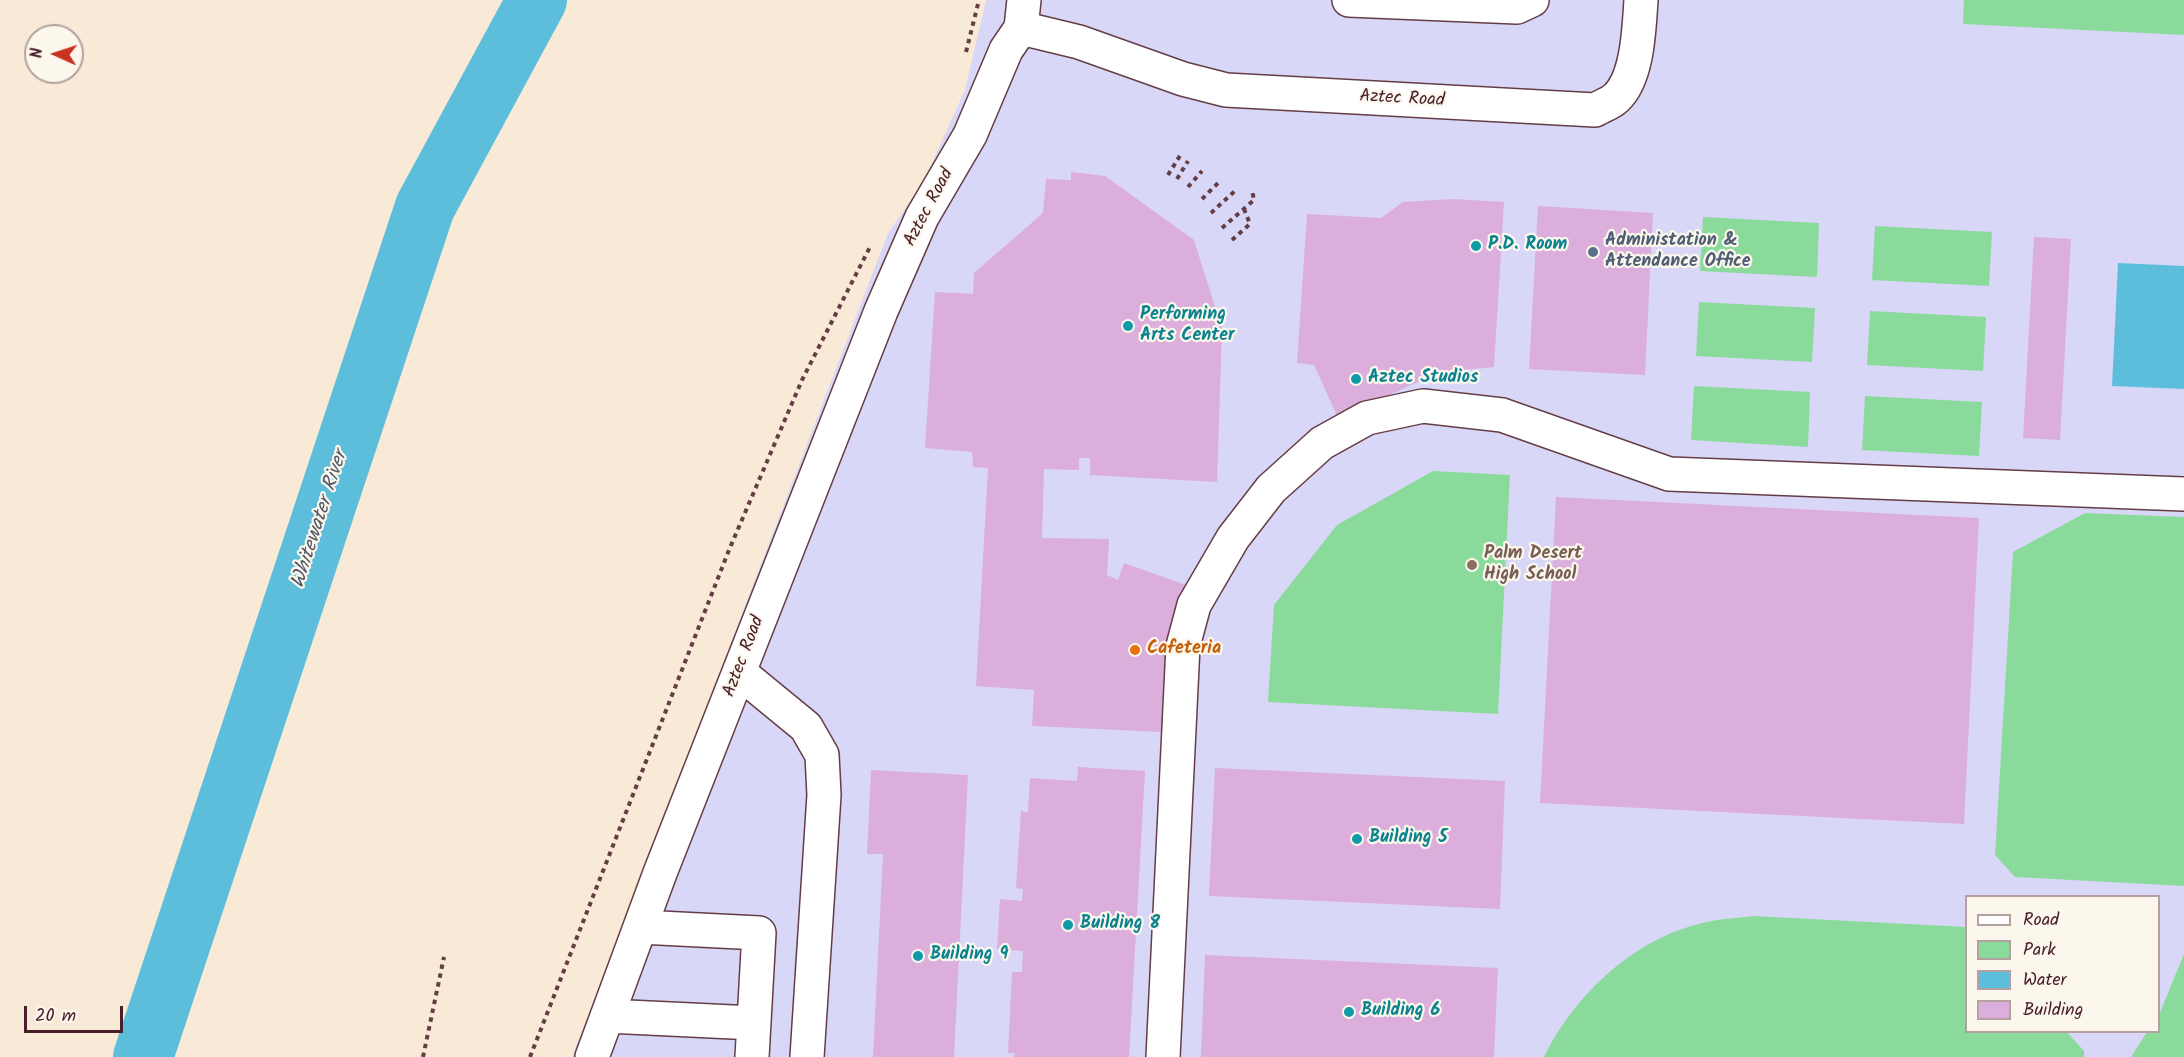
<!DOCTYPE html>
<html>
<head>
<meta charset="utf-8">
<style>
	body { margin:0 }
	#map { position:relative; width:2184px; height:1057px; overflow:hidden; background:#f8ead7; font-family:Kalam,sans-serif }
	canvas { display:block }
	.legend { position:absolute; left:1965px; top:895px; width:195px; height:138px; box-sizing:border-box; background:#fbf7ec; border:2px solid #b4a19f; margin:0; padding:8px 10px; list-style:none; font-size:18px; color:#4a1f2b }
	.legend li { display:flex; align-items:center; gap:12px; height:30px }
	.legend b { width:30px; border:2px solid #b4a19f }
	.north { position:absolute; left:24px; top:24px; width:60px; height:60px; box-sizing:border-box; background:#fbf7ec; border:2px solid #b4a19f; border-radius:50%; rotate:273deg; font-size:16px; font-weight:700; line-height:24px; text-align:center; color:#4a1f2b }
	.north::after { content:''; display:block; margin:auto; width:21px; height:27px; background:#c8321e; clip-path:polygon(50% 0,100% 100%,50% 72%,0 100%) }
	.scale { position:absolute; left:24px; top:1006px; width:99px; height:27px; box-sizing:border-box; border:3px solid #4a1f2b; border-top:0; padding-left:8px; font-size:18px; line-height:21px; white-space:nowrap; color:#4a1f2b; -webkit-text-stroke:4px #fbf7ec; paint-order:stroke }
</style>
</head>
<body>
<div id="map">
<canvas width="2184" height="1057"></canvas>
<ul class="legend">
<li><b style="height:8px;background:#fff"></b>Road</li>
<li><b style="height:16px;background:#8adb9b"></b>Park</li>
<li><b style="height:16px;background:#5dbedb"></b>Water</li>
<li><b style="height:16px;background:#dbaedb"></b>Building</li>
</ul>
<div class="north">N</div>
<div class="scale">20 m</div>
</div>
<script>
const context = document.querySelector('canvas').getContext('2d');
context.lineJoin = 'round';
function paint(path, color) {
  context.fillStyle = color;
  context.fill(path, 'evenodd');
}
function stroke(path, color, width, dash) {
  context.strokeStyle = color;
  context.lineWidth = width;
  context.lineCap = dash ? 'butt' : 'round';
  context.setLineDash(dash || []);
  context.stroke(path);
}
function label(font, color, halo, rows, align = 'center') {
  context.font = font + ' Kalam,sans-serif';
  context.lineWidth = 4.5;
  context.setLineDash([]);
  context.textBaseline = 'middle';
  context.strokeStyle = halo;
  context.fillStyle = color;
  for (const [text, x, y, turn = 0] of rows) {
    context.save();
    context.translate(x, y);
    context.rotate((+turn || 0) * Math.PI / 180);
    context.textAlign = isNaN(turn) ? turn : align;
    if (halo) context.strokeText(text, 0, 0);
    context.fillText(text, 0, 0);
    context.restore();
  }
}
paint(new Path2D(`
	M986,0H2184V1057H572L888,233L923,183L965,90ZM1966,896H2158V1032H1966Z`), '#d9d7f7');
paint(new Path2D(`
	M1964,0H2184V35L1963,24Z
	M1703,217L1819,223L1817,277L1700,271Z
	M1875,226L1992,232L1989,286L1872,280Z
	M1699,302L1815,308L1812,362L1696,356Z
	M1870,311L1986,317L1983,371L1867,365Z
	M1694,386L1810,392L1808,447L1691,440Z
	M1865,396L1982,402L1979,456L1862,450Z
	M1433,471L1510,475L1498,714L1268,702L1274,605L1337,525Z
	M2085,513L2184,517V886L2015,877L1995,855L2013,552Z
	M1753,916L1966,927V1032H2067L2084,1051V1057H1544C1576,992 1639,934 1712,921C1725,918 1740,918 1753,916Z
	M2184,954V1057H2131L2147,1032H2158L2159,1015Z`), '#8adb9b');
paint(new Path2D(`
	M2118,263L2184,266V389L2112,386Z`), '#5dbedb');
stroke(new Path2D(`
	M143,1057L425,207L537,0`), '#5dbedb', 60);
paint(new Path2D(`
	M1071,172L1105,176L1194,240L1222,329L1217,482L1090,475V458H1079V470L1044,469L1042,538L1109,539L1107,575L1118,580L1124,563L1186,585L1169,647L1161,732L1032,726L1034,690L976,686L988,468L973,467L972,452L925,448L935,292L973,294L974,273L1043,213L1046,179L1071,180Z
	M1454,199L1504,202L1494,367L1440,372L1338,418L1314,365L1297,363L1307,214L1381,218L1403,202Z
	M1538,206L1653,213L1645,375L1529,369Z
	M2034,237L2071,239L2060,440L2023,438Z
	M1556,497L1979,518L1964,824L1540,803Z
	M1078,767L1145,771L1129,1057H1014L1015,1053H1008L1012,972H1022L1023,951L997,949L1000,899L1022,901L1023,889L1016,888L1021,811L1028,812L1030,778L1077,781Z
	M1215,768L1505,781L1500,909L1209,896Z
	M871,770L968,775L954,1057H873L883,854H867Z
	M1205,955L1498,968L1494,1057H1201Z`), '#dbaedb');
const minor = new Path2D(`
	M1349,0L1517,7L1532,0
	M1021,28L1024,0
	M739,672L806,727L822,755L824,795L807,1057
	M640,927L759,933L752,1057
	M607,1016L754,1023
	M592,1057L660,873L881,311L922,217L970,135L1006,50L1021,28L1079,42L1183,79L1226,90L1595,110C1602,106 1611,103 1616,98C1638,78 1639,28 1641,0
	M1163,1057L1183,646L1194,605L1233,538L1271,489L1322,443L1367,418L1423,406L1502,415L1669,474L2184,494`);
stroke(minor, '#643d45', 36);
stroke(new Path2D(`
	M966,52L979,0
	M1168,175L1181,154
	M1177,179L1188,161
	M1188,187L1202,171
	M1202,199L1219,182
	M1211,213L1237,189
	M1222,228L1254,200L1252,190
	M1232,240L1250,224L1244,209
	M423,1057L444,957
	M530,1057L729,550L802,380L871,245`), '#643d45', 4, [4.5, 4.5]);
stroke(minor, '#fff', 33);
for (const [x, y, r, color] of [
	[1476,246,6,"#0f9aa8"],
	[1593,252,6,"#5c6f8a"],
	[1128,326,6,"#0f9aa8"],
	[1356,379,6,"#0f9aa8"],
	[1472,565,6,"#8d6e63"],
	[1135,650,6,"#e8710a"],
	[1357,839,6,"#0f9aa8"],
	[1068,925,6,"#0f9aa8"],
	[918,956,6,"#0f9aa8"],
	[1349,1012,6,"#0f9aa8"]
]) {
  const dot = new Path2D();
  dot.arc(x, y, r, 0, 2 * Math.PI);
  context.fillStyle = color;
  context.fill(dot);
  stroke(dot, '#fbf7ec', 2);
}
label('18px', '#4a1f2b', '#fbf7ec', [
	["Aztec Road",1402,100,3],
	["Aztec Road",930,208,-62],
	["Aztec Road",745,657,-69]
]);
label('bold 18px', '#4e5e75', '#fbf7ec', [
	["Administation &",1605,242],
	["Attendance Office",1605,263]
], 'left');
label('bold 18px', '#0d838f', '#fbf7ec', [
	["P.D. Room",1488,246],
	["Performing",1140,316],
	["Arts Center",1140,337],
	["Aztec Studios",1368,379],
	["Building 5",1369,839],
	["Building 8",1080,925],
	["Building 9",930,956],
	["Building 6",1361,1012]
], 'left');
label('bold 18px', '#785e54', '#fbf7ec', [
	["Palm Desert",1484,555],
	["High School",1484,576]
], 'left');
label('bold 18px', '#c56008', '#fbf7ec', [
	["Cafeteria",1147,650]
], 'left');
label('italic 20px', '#515769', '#fbf7ec', [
	["Whitewater River",321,520,-72]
]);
</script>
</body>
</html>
